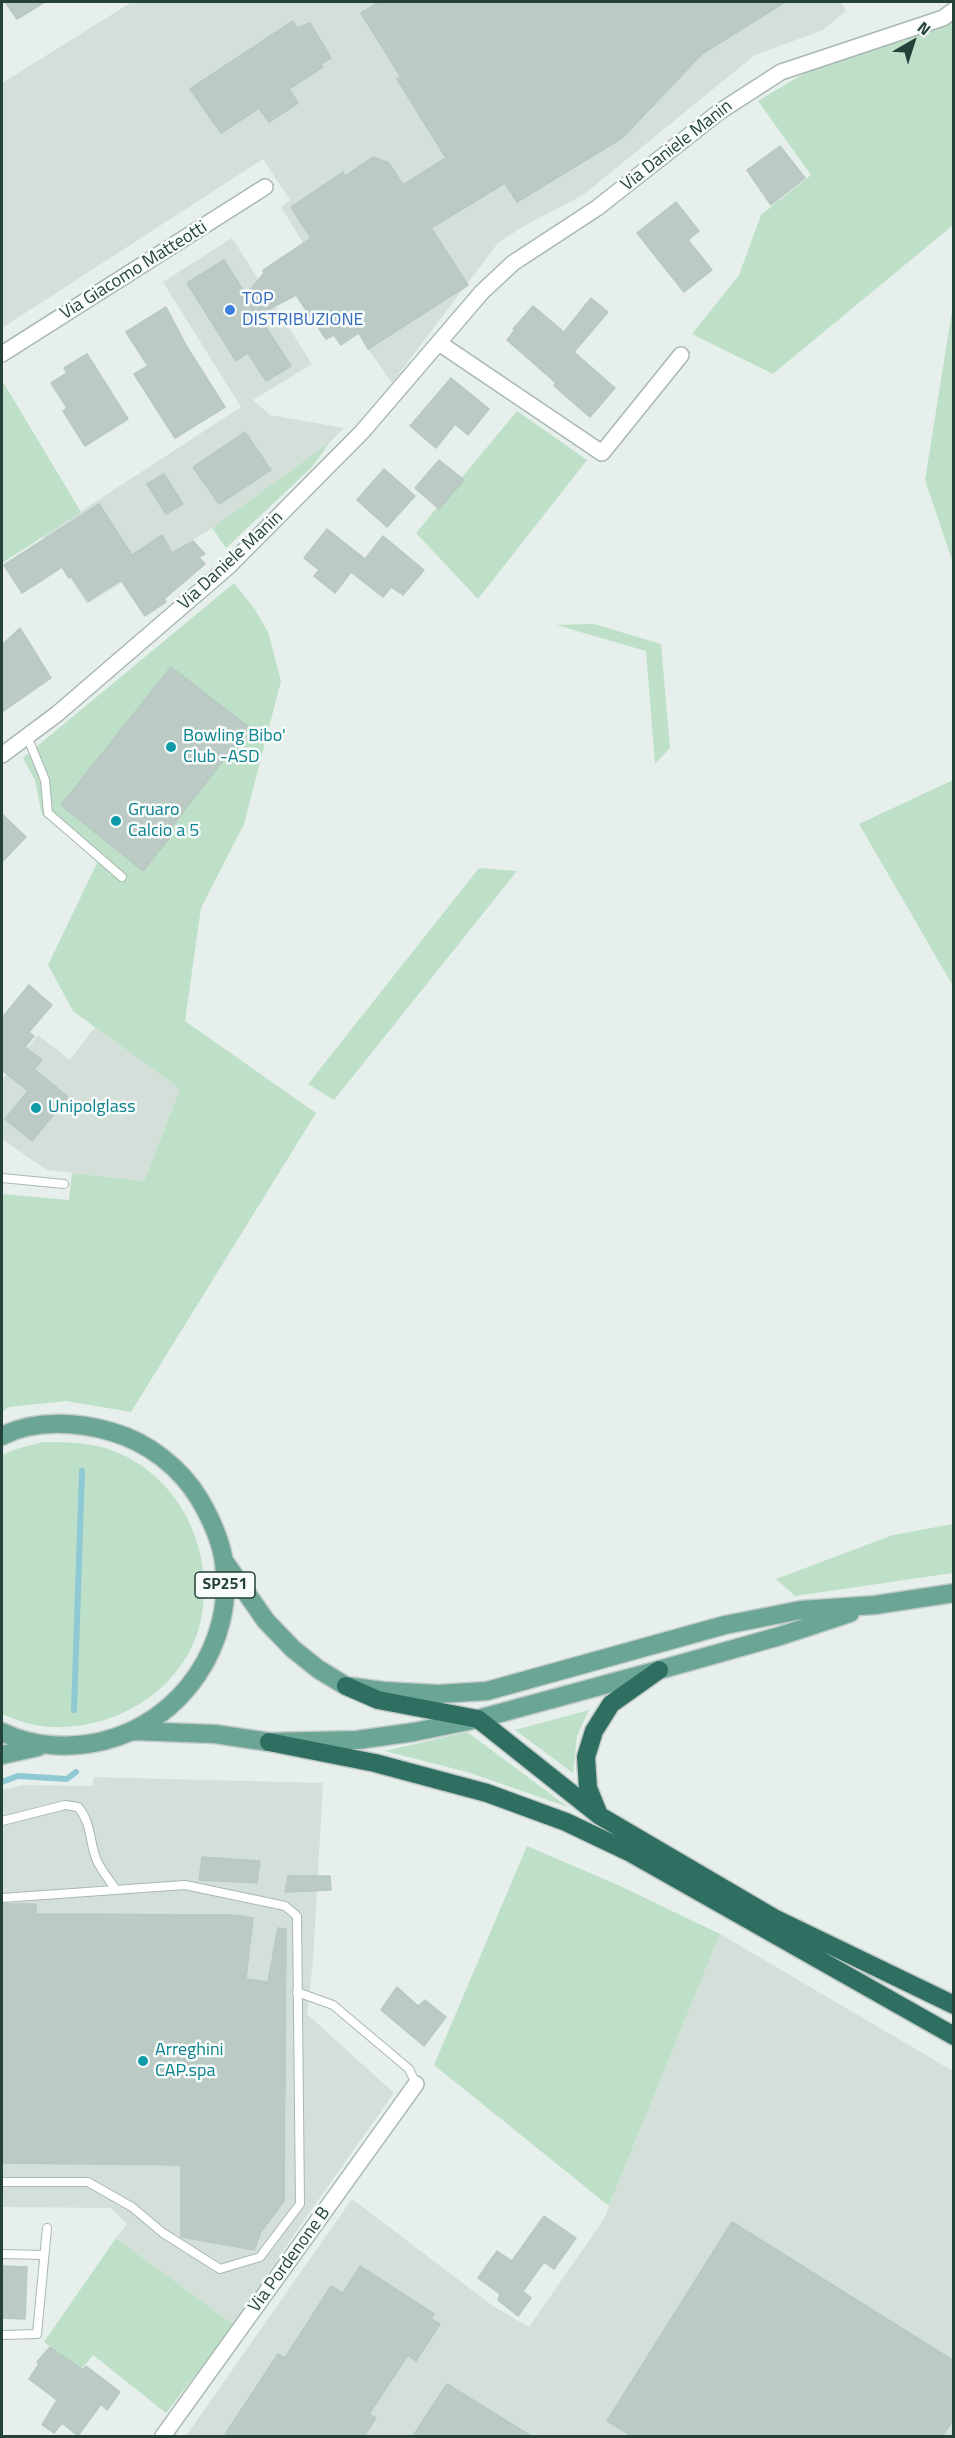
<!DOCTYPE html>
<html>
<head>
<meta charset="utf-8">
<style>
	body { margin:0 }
	#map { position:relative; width:955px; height:2438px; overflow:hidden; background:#e6efeb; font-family:"Titillium Web",sans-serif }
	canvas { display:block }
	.frame { position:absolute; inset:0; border:3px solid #24423a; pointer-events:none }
	.north { position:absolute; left:883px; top:12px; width:60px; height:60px; -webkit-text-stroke:4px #f7fbf9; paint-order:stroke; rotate:39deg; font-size:16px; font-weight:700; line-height:24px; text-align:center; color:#24423a }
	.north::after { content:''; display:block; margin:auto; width:21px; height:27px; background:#24423a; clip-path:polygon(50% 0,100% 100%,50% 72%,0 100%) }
</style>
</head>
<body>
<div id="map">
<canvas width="955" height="2438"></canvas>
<div class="frame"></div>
<div class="north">N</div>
</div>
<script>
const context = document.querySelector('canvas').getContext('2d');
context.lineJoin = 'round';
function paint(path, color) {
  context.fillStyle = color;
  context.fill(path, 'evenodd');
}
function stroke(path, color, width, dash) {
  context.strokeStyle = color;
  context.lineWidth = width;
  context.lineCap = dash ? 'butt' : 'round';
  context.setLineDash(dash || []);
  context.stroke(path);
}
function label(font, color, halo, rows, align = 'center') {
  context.font = font + ' "Titillium Web",sans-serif';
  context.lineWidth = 5;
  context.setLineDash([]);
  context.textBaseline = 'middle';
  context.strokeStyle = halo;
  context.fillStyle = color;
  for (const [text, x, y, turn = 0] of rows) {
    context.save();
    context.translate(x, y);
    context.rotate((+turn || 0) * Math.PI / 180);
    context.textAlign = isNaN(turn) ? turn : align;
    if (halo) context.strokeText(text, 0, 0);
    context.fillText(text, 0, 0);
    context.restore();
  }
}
paint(new Path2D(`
	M132,2H841L846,11L823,30L755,55L583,195L524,226L498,243L392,383L368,349L281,207L290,200L263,159L2,328V83Z
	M232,238L312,364L253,400L270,415L344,428L330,442L212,528L87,604L43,536L241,407L163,282Z
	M95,1027L180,1089L144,1181L47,1170L2,1139V1080L38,1035L70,1060Z
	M94,1777L323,1783L313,1961L307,2014L394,2093L302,2223L234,2325L116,2238L127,2224L111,2208L2,2207V1790L24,1785L92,1786Z
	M720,1934L953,2071V2436H186L352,2199L493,2306L529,2327L604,2219Z`), '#d4dfda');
paint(new Path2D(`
	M953,22V225L773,374L692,334L739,275L761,215L811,175L758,101L810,70Z
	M953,305L954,563H953L925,480Z
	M3,382L81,512L2,563V383Z
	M517,411L587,460L478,599L416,533Z
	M330,442L312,467L226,548L212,528Z
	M234,583L254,608L268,632L281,681L244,824L201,908L185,1021L316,1113L131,1412L66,1401L9,1407L2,1412V1194L69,1200L72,1173L144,1181L180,1089L73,1011L48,965L98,861L42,815L35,780L23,758Z
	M594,624L661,644L670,748L655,764L646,651L556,625Z
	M953,780V986L859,824Z
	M479,868L517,871L334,1100L308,1084Z
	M43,1442C61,1442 79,1442 97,1446C174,1464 217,1546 201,1620C186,1687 120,1729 54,1727C36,1727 18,1721 2,1714V1455L16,1449Z
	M953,1524V1573L795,1596L776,1579L893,1535Z
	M589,1710L577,1736L573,1773L515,1730Z
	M467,1732L568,1807L467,1772L385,1751Z
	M527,1846L618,1885L720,1934L609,2206L434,2065Z
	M116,2238L234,2325L166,2413L93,2355L81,2369L44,2342Z`), '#bfe0c8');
stroke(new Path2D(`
	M74,1710L82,1471
	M2,1782L18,1776L67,1779L76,1772`), '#8ec9d4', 6);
const building = new Path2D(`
	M5,2H45L17,19Z
	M379,2H785L702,54L622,138L517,202L505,183L431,228L468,285L368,349L359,333L341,345L334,335L326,339L296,295L258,315L291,366L266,381L248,353L236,361L187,283L224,260L246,295L264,273L263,270L311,238L291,207L343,172L345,176L373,157L389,163L403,185L446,158L397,79L401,77L361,13Z
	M293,21L297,28L310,23L331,58L321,64L323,67L289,89L298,103L269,122L259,108L221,133L190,89Z
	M780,146L805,178L771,205L747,170Z
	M676,202L699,231L688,240L712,270L684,292L637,233Z
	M591,298L608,312L574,352L615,388L590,417L554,386L556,383L507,340L515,330L513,329L533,306L564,332Z
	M166,307L187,347L225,407L175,438L134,374L148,366L126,332Z
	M87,354L128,419L85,446L63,411L67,408L51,383L67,373L64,368Z
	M451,378L489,409L468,435L455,424L436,448L410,426Z
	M245,432L271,470L219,504L193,467Z
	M439,460L464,480L439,509L415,488Z
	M384,469L415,496L387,527L357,500Z
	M164,474L183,504L166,514L147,484Z
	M99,504L132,555L162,535L172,553L193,541L205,554L199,557L205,564L164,599L166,602L145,616L121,580L88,601L71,576L69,578L62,567L22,593L4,565Z
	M327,529L365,559L383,536L424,570L403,595L391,587L383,597L351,572L335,593L314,576L319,570L304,558Z
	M20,628L51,678L2,712V645Z
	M171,667L249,727L166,834L170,837L143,871L61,805Z
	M2,814L26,837L2,862Z
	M29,985L52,1005L29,1032L34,1036L25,1047L42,1060L34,1069L68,1097L32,1141L5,1119L28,1091L2,1070V1018Z
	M202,1857L260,1861L257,1883L199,1880Z
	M288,1876H330L331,1890L285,1892Z
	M2,1904H36V1914L235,1915L253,1918L246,1979L268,1982L278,1928L286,1929L284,2201L261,2232L254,2250L181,2237V2165L2,2163Z
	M397,1987L418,2006L425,2000L446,2017L424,2046L381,2010Z
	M544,2216L576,2238L554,2269L544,2262L523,2291L531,2298L518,2316L498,2300L500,2294L478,2278L497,2251L512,2261Z
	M732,2222L954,2361V2419L942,2436H632L607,2421Z
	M2,2266L27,2267L25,2319L2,2318Z
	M360,2266L434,2314L431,2319L440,2324L416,2361L408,2355L369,2414L376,2418L364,2436H224L278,2354L285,2358L331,2286L343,2293Z
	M50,2347L83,2370L86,2366L120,2392L107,2410L101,2404L78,2436L62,2423L54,2433L42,2425L57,2400L29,2379L39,2364L37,2362Z
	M447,2384L531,2436H413Z`);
paint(building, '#bbcac4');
stroke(building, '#b8c9c2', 1.5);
const lane = new Path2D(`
	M27,736L45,780L48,813L122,877
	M2,1178L64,1184
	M2,1821L65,1805L78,1807C92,1823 89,1842 97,1861C102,1871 110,1881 116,1890
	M2,1898L185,1885L285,1906L297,1916L300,2204L260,2257L220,2269L163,2233L132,2207L88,2182H2
	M297,1992L333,2005L409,2069L416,2084
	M2,2254L44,2255
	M2,2335L37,2334L47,2228`);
const street = new Path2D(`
	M439,343L602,453L681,355
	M2,354L265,187
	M2,755L57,714L229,566L362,432L482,292L513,263L597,208L719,112L781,72L943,18L954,10
	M163,2436L416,2084`);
const primary = new Path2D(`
	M2,1436C35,1419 78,1422 112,1432C148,1442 181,1468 200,1500C211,1519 221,1540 224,1563C235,1643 182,1722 103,1741C69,1749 33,1747 2,1732
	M224,1561L266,1621L293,1649L318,1669L346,1686L383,1691L438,1694L487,1691L725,1625L801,1610L875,1605L954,1593
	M134,1731L215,1734L269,1742L357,1740L414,1732L478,1719L659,1670L780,1636L850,1613
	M2,1755L38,1747`);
const highway = new Path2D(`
	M346,1686L378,1700L478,1719L600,1816L774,1918L954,2005
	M269,1742L375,1763L487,1793L566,1822L629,1852L954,2036
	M599,1815L588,1788L586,1757L594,1731L611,1704L659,1670`);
stroke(lane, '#a8b8b2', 10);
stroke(street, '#a8b8b2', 18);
stroke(primary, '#c2cac8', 21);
stroke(highway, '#c2cac8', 21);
stroke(lane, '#fff', 8);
stroke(street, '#fff', 15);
stroke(primary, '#6aa596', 18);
stroke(highway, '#2f6f62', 18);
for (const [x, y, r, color] of [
	[230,310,6,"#3f7fe0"],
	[171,747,6,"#0f9aa8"],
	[116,821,6,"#0f9aa8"],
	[36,1108,6,"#0f9aa8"],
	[143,2061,6,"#0f9aa8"]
]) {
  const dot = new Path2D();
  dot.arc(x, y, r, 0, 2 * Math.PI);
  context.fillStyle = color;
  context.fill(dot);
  stroke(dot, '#f7fbf9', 2);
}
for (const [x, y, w] of [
	[225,1585,60]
]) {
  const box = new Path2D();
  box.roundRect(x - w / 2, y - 13, w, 26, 4.5);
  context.fillStyle = '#f7fbf9';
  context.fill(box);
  stroke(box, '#24423a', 1.5);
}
label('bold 16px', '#24423a', null, [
	["SP251",225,1585]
]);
label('18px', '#24423a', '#f7fbf9', [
	["Via Daniele Manin",677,146,-38],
	["Via Giacomo Matteotti",134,271,-32],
	["Via Daniele Manin",231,561,-43],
	["Via Pordenone B",290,2260,-54]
]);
label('18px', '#366cbe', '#f7fbf9', [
	["TOP",242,300],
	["DISTRIBUZIONE",242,321]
], 'left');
label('18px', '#0d838f', '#f7fbf9', [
	["Bowling Bibo'",183,737],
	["Club -ASD",183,758],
	["Gruaro",128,811],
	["Calcio a 5",128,832],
	["Unipolglass",48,1108],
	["Arreghini",155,2051],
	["CAP.spa",155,2072]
], 'left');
</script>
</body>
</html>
